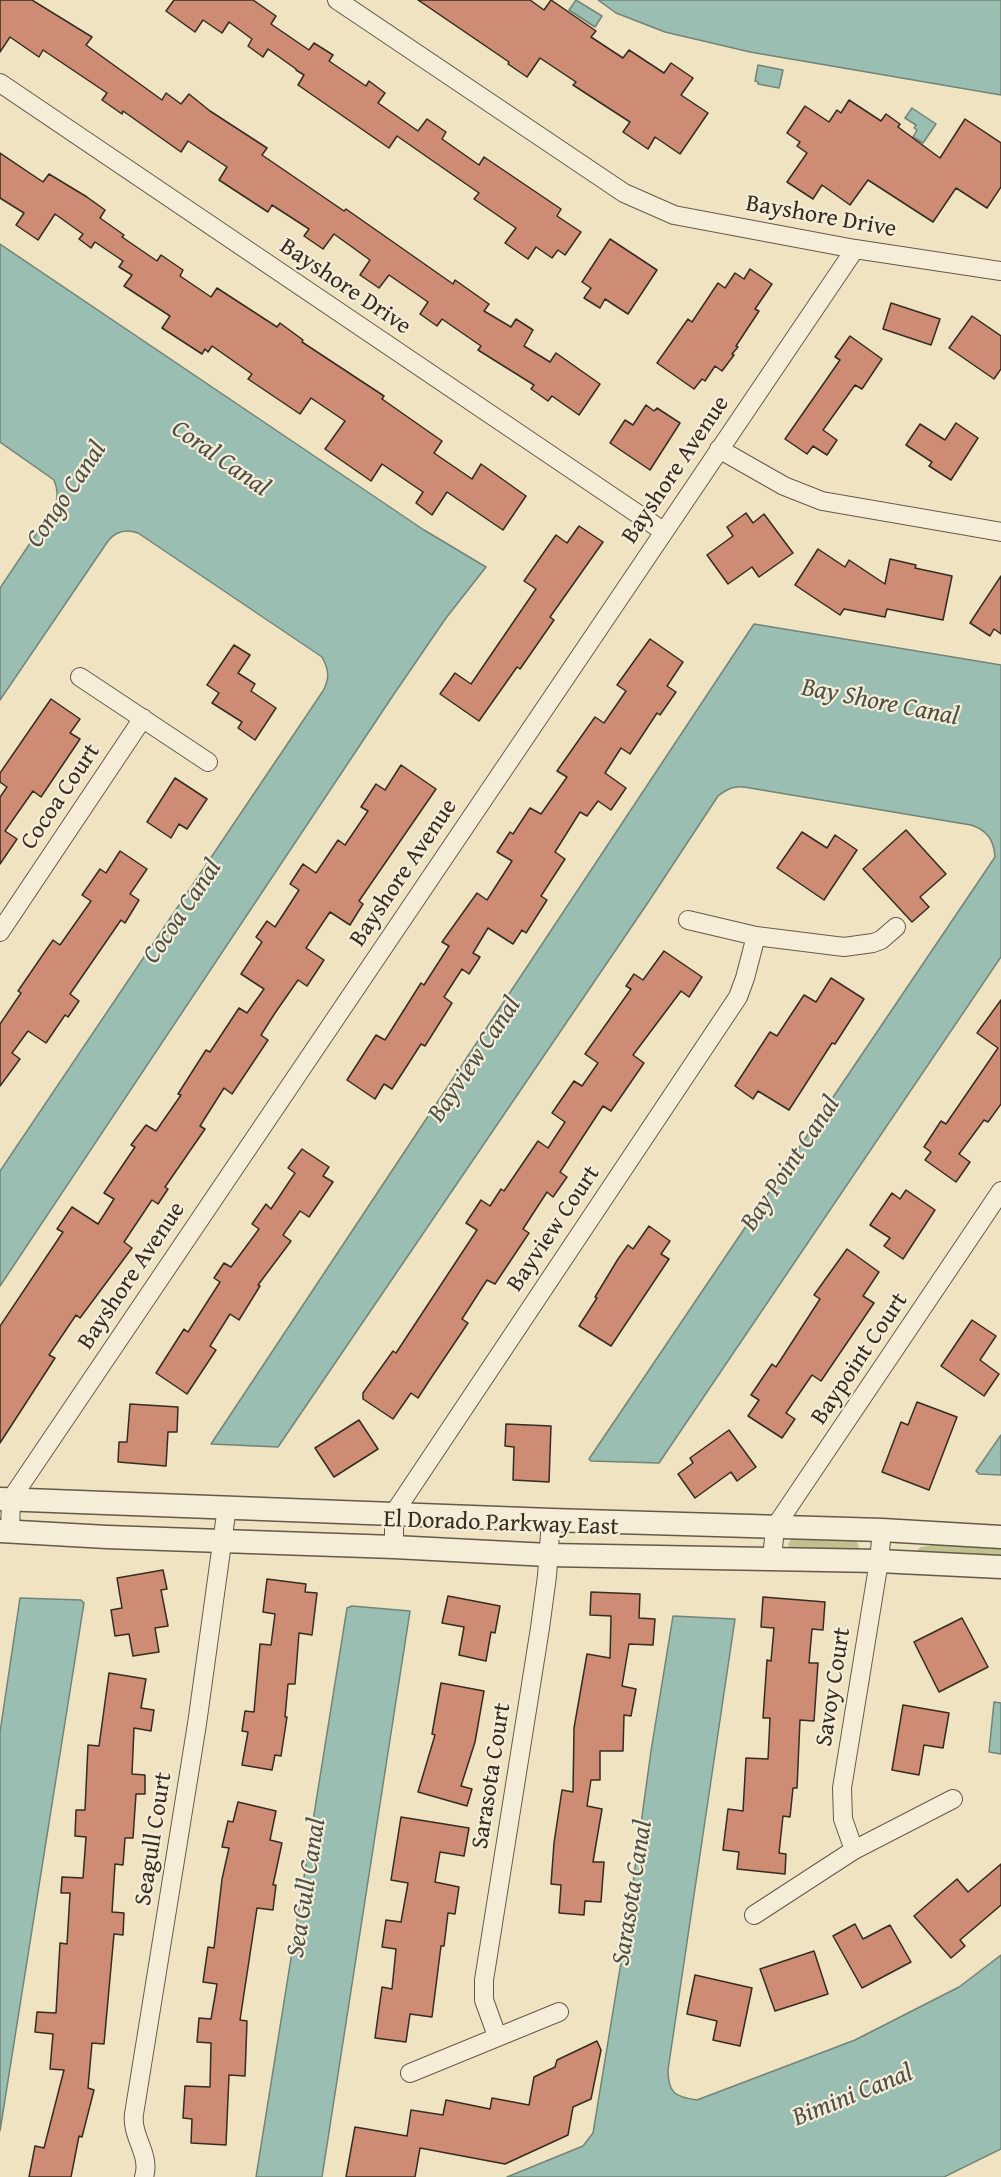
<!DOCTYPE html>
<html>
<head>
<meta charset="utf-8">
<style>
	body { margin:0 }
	canvas { display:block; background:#efe3c2 }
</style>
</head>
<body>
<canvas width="1001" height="2177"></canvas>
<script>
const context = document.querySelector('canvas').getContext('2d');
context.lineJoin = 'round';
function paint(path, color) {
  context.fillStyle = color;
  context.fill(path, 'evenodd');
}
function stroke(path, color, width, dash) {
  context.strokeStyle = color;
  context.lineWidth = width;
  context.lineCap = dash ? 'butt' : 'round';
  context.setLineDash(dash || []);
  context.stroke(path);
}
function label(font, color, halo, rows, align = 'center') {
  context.font = font + ' "Gentium Book Plus",serif';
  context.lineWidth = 4.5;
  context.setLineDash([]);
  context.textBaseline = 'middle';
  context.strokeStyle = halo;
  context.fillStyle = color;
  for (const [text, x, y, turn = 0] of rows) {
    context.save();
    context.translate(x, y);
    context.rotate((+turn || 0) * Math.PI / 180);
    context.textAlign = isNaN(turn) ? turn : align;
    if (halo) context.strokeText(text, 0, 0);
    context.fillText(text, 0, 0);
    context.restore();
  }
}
paint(new Path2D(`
	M794,1535L856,1540L859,1547L857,1551L792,1552L788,1544Z
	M960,1542L1001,1545V1562L916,1552L920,1547Z`), '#c0c18e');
const water = new Path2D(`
	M576,0L602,16L595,27L569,10Z
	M598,0H1001V95L750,52L665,32L616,13Z
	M758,65L783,70L779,88L758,84V82L755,81Z
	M912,108L936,124L923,143L913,137L917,130L914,128L916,125L905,118Z
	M0,244L424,530L486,567L446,618L394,694L0,1286V1171L323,691C330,678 329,670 322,657L138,533C126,529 116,531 108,541L0,700V588L55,506C58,496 58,490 54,480L0,442Z
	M754,624L1001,665V957L659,1463L591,1461L589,1459L995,857C994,840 987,830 971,825L744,787C733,786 727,789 718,796L647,904L278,1447L211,1444Z
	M1001,1435V1475L979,1474L976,1471Z
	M20,1598L81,1600L84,1603L0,2131V1732Z
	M352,1606L410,1611L322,2177H256L347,1608Z
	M673,1616L735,1619L668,2070C668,2093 675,2097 697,2100L855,2040L959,1987L1001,1955V2149L944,2177H507L583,2146L593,2133L627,1926L651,1751Z
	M994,1702L1001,1703V1754L989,1752Z`);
paint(water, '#9abeb1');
stroke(water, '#728478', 1.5);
const building = new Path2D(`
	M0,0H32L92,37L86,45L162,100L166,93L181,104L189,94L210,111L267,148L262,155L344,211L346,209L453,284L455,280L489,304L484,311L511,327L516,319L533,330L524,346L550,362L556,353L600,384L579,415L552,396L548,401L531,389L534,385L478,350L481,346L442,319L437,326L420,314L428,302L389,275L379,288L360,275L370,260L334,234L323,249L304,236L309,229L272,205L268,212L219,180L227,167L188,141L181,152L123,111L122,114L102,100L107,93L43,50L39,57L10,37L0,52Z
	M174,0H253L276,16L271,24L309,50L314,43L333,55L329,61L366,86L369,81L385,93L378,103L418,131L427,119L446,132L442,139L479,165L484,157L561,209L557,216L581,232L565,255L558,250L552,258L536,247L528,259L505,243L516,228L474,199L479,193L397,136L389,148L298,85L304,75L296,70V69L268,49L263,57L248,46L252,39L229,22L222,33L203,20L195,32L166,11Z
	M418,0H530L544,10L551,0L596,31L591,37L623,58L629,50L664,73L671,63L693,78L681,95L708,113L680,154L655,137L648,149L623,132L630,122L573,85L576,82L540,58L527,77L508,64L509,62Z
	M849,100L881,121L886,114L900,124L898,127L940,158L965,119L1001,143V187L987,208L956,188L933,222L868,180L850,205L822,185L813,199L787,182L807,153L797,146L800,142L787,133L805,106L829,122L837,110L841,113Z
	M0,153L43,182L49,174L87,197L105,210L100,218L124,235L122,237L157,261L161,255L183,270L180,276L211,297L217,288L277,327L280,323L303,340L302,342L384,396L382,399L442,441L434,453L472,479L481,464L526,496L503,530L447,492L432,515L416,503L423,492L382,464L371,481L325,449L345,421L311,398L300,414L248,379L252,374L212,346L208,352L205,349L202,354L162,328L170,316L124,286L132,275L119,267L123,261L95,242L91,248L79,239L83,234L55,214L38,240L16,225L24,213L0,198Z
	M610,239L657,270L628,314L605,299L600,308L584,298L591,288L582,282Z
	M750,269L772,284L755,309L759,311L736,346L738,347L732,354L734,355L722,371L715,366L705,381L702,379L694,389L657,363L688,319L692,322L718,283L725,288L735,273L744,279Z
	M891,303L940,319L931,345L883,329Z
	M972,316L1001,336V369L994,379L949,348Z
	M850,336L882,359L862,389L855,385L823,430L837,440L827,455L813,446L807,454L785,439L840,360L835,357Z
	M646,405L654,411L657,408L680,423L650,470L610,443L625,420L633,425Z
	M956,423L978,438L951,480L929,466L932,462L906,445L920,424L945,440Z
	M746,513L753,523L764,514L793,553L759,577L752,567L728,584L707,555L733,536L727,527Z
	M579,526L603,542L550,617L554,620L520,669L517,667L479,721L440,694L455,673L471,684L536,589L524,581L556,535L567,543Z
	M818,549L845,567L849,560L885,584L890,559L916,565L915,568L952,576L943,620L887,609L885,617L844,609L840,615L795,585Z
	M1001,576V634L994,629L990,636L970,623Z
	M650,639L683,662L667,686L676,692L660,715L657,713L630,754L621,748L605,773L626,788L611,810L598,801L587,816L580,812L555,852L565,859L541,896L547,900L526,933L522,930L513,944L488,928L473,953L480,957L469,974L462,969L444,997L452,1003L425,1046L421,1044L392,1089L384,1084L375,1099L347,1080L376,1035L385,1040L421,983L424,985L449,946L442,942L477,893L487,900L512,861L497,852L510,832L513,834L530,808L541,814L567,777L557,771L595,717L604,723L626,691L617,685Z
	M234,645L250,655L238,673L255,684L251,691L276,708L255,740L238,728L242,722L212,703L219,693L207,685Z
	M51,699L80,719L70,733L80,739L41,797L33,791L5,831L17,839L0,864V797L7,787L0,782V773Z
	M401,765L436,789L359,901L363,904L350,925L330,912L306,948L324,960L307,986L298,980L275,1013L261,1035L268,1040L232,1094L224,1088L200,1126L205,1129L165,1187L168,1189L158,1204L152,1200L124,1242L132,1248L80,1318L76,1315L49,1355L55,1358L0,1443V1326L63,1232L57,1229L72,1207L98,1224L114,1199L104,1193L135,1147L131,1145L146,1125L156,1131L181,1095L178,1094L206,1050L210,1052L239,1008L247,1013L264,989L241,974L262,942L256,937L267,921L275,927L299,890L290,884L303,864L316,873L338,840L345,845L368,811L361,807L376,784L385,790Z
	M175,778L207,799L187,829L179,824L171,838L147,822Z
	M906,830L946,874L920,897L929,907L912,922L863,869Z
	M802,832L827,848L835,835L857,850L824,900L777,868Z
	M120,851L147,869L130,894L139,900L125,923L121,920L70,994L79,1001L68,1017L65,1015L46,1043L28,1031L12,1053L20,1059L0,1086V1024L21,993L18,991L53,940L60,945L91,901L82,895L100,869L106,873Z
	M664,951L702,977L689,997L681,991L633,1055L644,1063L611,1111L603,1106L560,1172L567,1177L553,1197L547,1192L523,1229L529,1233L495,1284L487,1280L462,1319L468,1323L431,1378L418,1398L411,1393L393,1419L363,1399V1393L393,1351L396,1353L477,1230L466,1223L481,1200L490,1206L501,1189L504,1191L538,1141L548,1148L565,1122L552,1113L574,1081L582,1086L598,1063L585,1054L631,989L626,986L634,974L643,980Z
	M831,978L864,999L835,1044L832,1043L789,1110L758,1091L753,1099L735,1086L770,1032L777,1036L804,995L816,1002Z
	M1001,1000V1104L988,1122L984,1120L959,1154L970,1162L956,1182L925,1160L931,1152L924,1147L941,1121L946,1124L998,1048L977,1033Z
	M302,1149L329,1167L323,1176L333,1182L309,1217L300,1211L283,1235L291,1241L258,1285L260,1286L239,1320L230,1314L210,1346L216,1350L187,1394L156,1373L184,1329L188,1332L220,1282L214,1278L224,1263L231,1267L259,1229L252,1224L266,1204L271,1209L295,1173L288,1168Z
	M906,1190L935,1210L903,1259L884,1246L890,1238L870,1225L892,1193L900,1199Z
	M649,1226L670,1241L661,1254L669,1259L611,1346L579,1326L597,1298L595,1297L618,1259L628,1245L633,1249Z
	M847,1249L879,1272L863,1296L874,1303L821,1381L812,1375L786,1413L795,1419L782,1438L748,1416L759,1400L751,1395L772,1364L776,1367L820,1299L814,1295Z
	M972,1320L996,1336L980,1360L999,1374L984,1396L941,1366Z
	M917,1402L957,1417L929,1490L882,1472L901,1422L908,1425Z
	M130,1404L178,1407L177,1432H168L166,1466L118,1462L119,1442H127Z
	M359,1420L378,1449L334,1477L315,1448Z
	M506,1424L551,1426L549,1482L513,1480L514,1447L505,1446Z
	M729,1430L756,1467L737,1481L731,1472L695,1498L678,1474L693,1463L690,1458Z
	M163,1570L167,1589L161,1590L168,1626L155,1628L159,1652L133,1656L129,1634L115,1636L111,1610L122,1608L117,1578Z
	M267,1579L306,1584L305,1592L317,1593L312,1635L299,1633L295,1684H288L285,1717H287L281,1756L275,1755L272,1770L242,1765L248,1732L242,1731L245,1711L254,1712L260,1644L271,1645L275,1614L263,1612Z
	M591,1592L640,1594L639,1618L655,1619L653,1645L629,1644L622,1686L636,1689L631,1716L624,1715L623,1751H600V1780H591L587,1806L602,1809L593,1862H604L601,1902L585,1901L584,1915L559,1913L561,1885L551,1884L554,1843L562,1790L573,1792L574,1728L587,1654L610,1658L611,1616L590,1615Z
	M448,1596L500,1606L495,1633L491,1632L486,1661L459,1655L464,1627L442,1623Z
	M763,1597L825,1602L823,1630L812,1629L809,1663H818L814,1721L800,1720L797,1788H793L790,1817L783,1816L779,1853L786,1854L785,1874L737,1869L739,1852L723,1850L728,1809L743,1811L746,1758L768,1759L770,1718H763L767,1660L771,1661L774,1628L761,1627Z
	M962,1618L988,1667L939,1692L914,1642Z
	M109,1673L146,1679L141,1708L154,1710L151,1731L134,1728L132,1774L145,1775V1794H136L133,1838H125L123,1865L115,1864L112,1912L124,1913L123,1935L114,1934L104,2044L92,2043L88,2088L94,2090L82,2137L79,2136L71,2177H29L35,2146L44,2148L64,2070L50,2069L53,2034L35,2032L37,2012L56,2013L60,1943L67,1944L70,1893H61L62,1877L83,1878L86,1837L75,1836L76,1810H85L88,1745L99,1746Z
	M441,1683L484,1691L475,1742L461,1786L472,1789L467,1806L418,1792L435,1735L432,1734Z
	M903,1705L949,1713L943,1748L924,1745L919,1775L892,1770Z
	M238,1802L276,1811L270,1840L282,1843L273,1885H276L273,1910L257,1908L240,2020L247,2021L245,2076L229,2075L226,2145L191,2143L192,2119L183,2118L185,2086L210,2087L211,2043L197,2042L199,2018L211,2019L217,1984L203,1982L208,1947L214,1948L222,1879L229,1848L222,1847L228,1821L233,1822Z
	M401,1817L469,1828L464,1856L440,1852L435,1882L459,1887L455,1914L448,1913L444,1946H441L432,2017L410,2014L406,2042L375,2038L382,1987L392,1989L396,1949L382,1947L386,1920L401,1922L408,1883L391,1880Z
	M1001,1864V1905L960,1940L965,1946L951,1958L914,1916L957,1879L968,1892Z
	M855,1924L863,1939L890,1925L911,1962L862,1988L833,1936Z
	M814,1951L828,1994L775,2011L760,1969Z
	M695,1975L752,1988L740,2046L713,2040L717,2021L687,2014Z
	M597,2041L601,2050L591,2099L573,2107L568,2135L505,2164L420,2148L415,2177H346L355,2127L407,2136L411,2110L443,2115L446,2100L490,2109L492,2098L529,2105L534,2077L555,2067L557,2060Z`);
paint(building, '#ce8c74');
stroke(building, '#362c22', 1.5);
const minor = new Path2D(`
	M337,0L624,193L674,215L855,249L1001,271
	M0,83L663,531
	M719,449L784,486L822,501L1001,532
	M80,677L208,762
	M688,920L756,936L844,947L873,943L881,940L896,927
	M0,932L143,718
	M10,1531L11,1499L855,249
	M394,1547V1513L738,997L745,978L756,936
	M772,1559L775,1527L1001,1191
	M854,1850L843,1819L842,1788L879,1561L882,1530
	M754,1915L854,1850L953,1799
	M497,2036L484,2000V1980L540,1628L547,1576L551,1520
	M410,2073L559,2012
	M144,2177C151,2154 131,2137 134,2114L197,1724L227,1507`);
const tertiary = new Path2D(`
	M0,1499L551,1520L882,1530L1001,1537
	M0,1531L107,1537L394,1547L548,1555L879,1561L1001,1567`);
stroke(minor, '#645a4a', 20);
stroke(tertiary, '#645a4a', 25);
stroke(minor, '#f5edd7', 18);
stroke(tertiary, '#f5edd7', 22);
label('24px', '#362c22', '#f5edd7', [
	["Bayshore Drive",821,217,10],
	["Bayshore Drive",345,287,34],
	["Bayshore Avenue",676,470,-56],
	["Cocoa Court",61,797,-56],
	["Bayshore Avenue",404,873,-56],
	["Bayview Court",554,1229,-56],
	["Bayshore Avenue",132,1276,-56],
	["Baypoint Court",860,1359,-56],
	["El Dorado Parkway East",501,1524,2],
	["Savoy Court",834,1687,-81],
	["Sarasota Court",492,1776,-81],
	["Seagull Court",154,1839,-81]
]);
label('italic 26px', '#4f5046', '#f5edd7', [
	["Coral Canal",220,459,35],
	["Congo Canal",67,495,-56],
	["Bay Shore Canal",880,703,11],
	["Cocoa Canal",183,912,-56],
	["Bayview Canal",475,1060,-56],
	["Bay Point Canal",791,1164,-56],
	["Sea Gull Canal",307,1888,-81],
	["Sarasota Canal",633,1893,-81],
	["Bimini Canal",853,2096,-22]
]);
</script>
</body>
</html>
